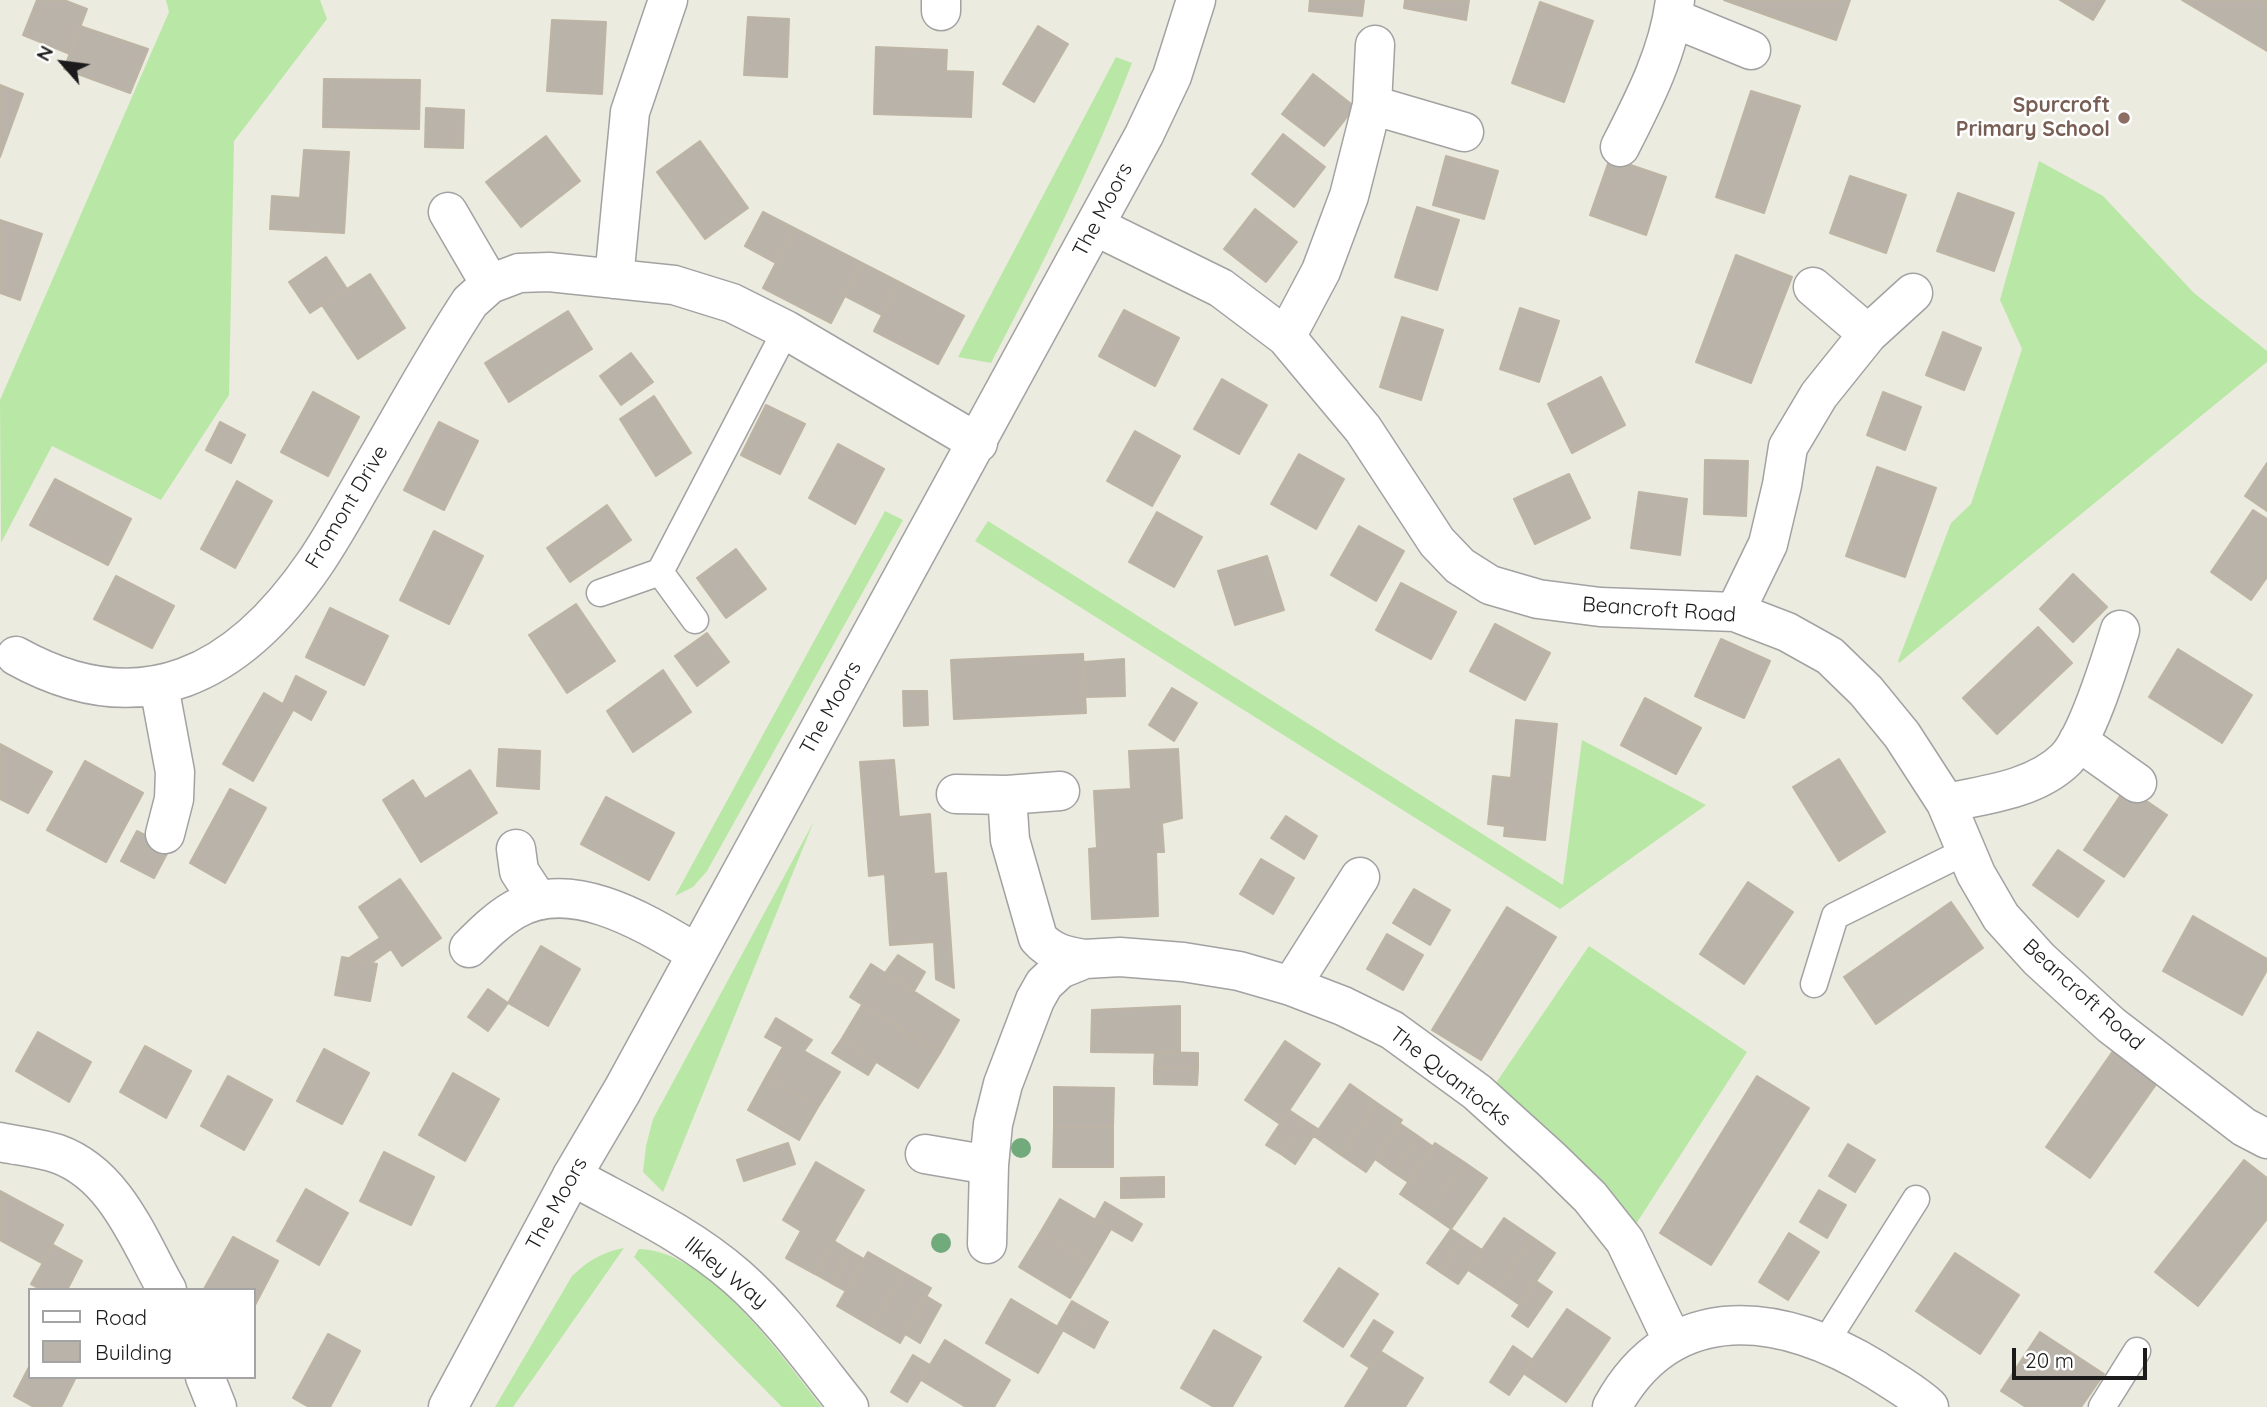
<!DOCTYPE html>
<html>
<head>
<meta charset="utf-8">
<style>
	body { margin:0 }
	#map { position:relative; width:2267px; height:1407px; overflow:hidden; background:#ecebe0; font-family:Quicksand,sans-serif }
	canvas { display:block }
	.legend { position:absolute; left:28px; top:1288px; width:228px; height:91px; box-sizing:border-box; background:#fff; border:2px solid #a4a4a4; margin:0; padding:9px 12px; list-style:none; font-size:21px; color:#1b1b1b }
	.legend li { display:flex; align-items:center; gap:14px; height:35px }
	.legend b { width:35px; border:2px solid #a4a4a4 }
	.north { position:absolute; left:28px; top:28px; width:70px; height:70px; -webkit-text-stroke:5px #fff; paint-order:stroke; rotate:298deg; font-size:19px; font-weight:700; line-height:28px; text-align:center; color:#1b1b1b }
	.north::after { content:''; display:block; margin:auto; width:24px; height:32px; background:#1b1b1b; clip-path:polygon(50% 0,100% 100%,50% 72%,0 100%) }
	.scale { position:absolute; left:2012px; top:1348px; width:135px; height:32px; box-sizing:border-box; border:4px solid #1b1b1b; border-top:0; padding-left:9px; font-size:21px; line-height:24px; white-space:nowrap; color:#1b1b1b; -webkit-text-stroke:5px #fff; paint-order:stroke }
</style>
</head>
<body>
<div id="map">
<canvas width="2267" height="1407"></canvas>
<ul class="legend">
<li><b style="height:9px;background:#fff"></b>Road</li>
<li><b style="height:19px;background:#b9b3aa"></b>Building</li>
</ul>
<div class="north">N</div>
<div class="scale">20 m</div>
</div>
<script>
const context = document.querySelector('canvas').getContext('2d');
context.lineJoin = 'round';
function paint(path, color) {
  context.fillStyle = color;
  context.fill(path, 'evenodd');
}
function stroke(path, color, width, dash) {
  context.strokeStyle = color;
  context.lineWidth = width;
  context.lineCap = dash ? 'butt' : 'round';
  context.setLineDash(dash || []);
  context.stroke(path);
}
function label(font, color, halo, rows, align = 'center') {
  context.font = font + ' Quicksand,sans-serif';
  context.lineWidth = 5;
  context.setLineDash([]);
  context.textBaseline = 'middle';
  context.strokeStyle = halo;
  context.fillStyle = color;
  for (const [text, x, y, turn = 0] of rows) {
    context.save();
    context.translate(x, y);
    context.rotate((+turn || 0) * Math.PI / 180);
    context.textAlign = isNaN(turn) ? turn : align;
    if (halo) context.strokeText(text, 0, 0);
    context.fillText(text, 0, 0);
    context.restore();
  }
}
paint(new Path2D(`
	M166,0H320L327,19L234,141L229,395L161,500L52,446L1,543L0,400L169,12Z
	M1116,57L1132,63C1092,167 1042,265 991,363L958,357Z
	M2039,161L2103,196L2194,293L2267,351V362L1899,663L1898,661L1951,523L1971,504L2022,349L2000,300Z
	M885,511L903,520L707,871L693,887L675,896Z
	M988,521L1563,885L1582,740L1706,805L1560,909L975,541Z
	M814,821L663,1192L643,1172L646,1146L653,1119Z
	M1589,946L1747,1052L1625,1241L1485,1099Z
	M624,1248L513,1407H495L572,1276C588,1261 602,1252 624,1248Z
	M639,1249C708,1250 782,1357 822,1407H782L634,1257Z`), '#b9e7a6');
const building = new Path2D(`
	M37,0H64L87,9L70,54L23,35Z
	M1310,0H1364L1362,16L1309,11Z
	M1405,0H1469L1466,20L1404,8Z
	M1724,0H1850L1836,40Z
	M2060,0H2105L2093,20Z
	M2182,0H2267V51Z
	M1540,2L1593,21L1564,102L1512,83Z
	M748,17L789,19L787,77L744,75Z
	M552,20L606,22L602,94L547,91Z
	M80,26L148,49L130,93L64,69Z
	M1038,26L1068,44L1034,102L1003,84Z
	M876,47L947,50L946,71L973,72L971,117L874,114Z
	M1313,74L1355,107L1324,146L1282,114Z
	M324,79L420,80L419,129L323,127Z
	M0,85L23,94L0,157Z
	M1751,91L1800,106L1764,213L1716,197Z
	M426,108L464,110L463,148L425,147Z
	M1283,134L1325,167L1294,207L1252,174Z
	M546,136L580,181L521,227L486,182Z
	M700,141L748,208L705,239L657,172Z
	M304,150L349,152L344,233L270,229L272,196L300,198Z
	M1446,156L1498,171L1484,219L1433,205Z
	M1610,158L1666,177L1646,235L1590,215Z
	M1850,176L1906,195L1886,253L1830,233Z
	M1958,193L2014,213L1994,271L1937,251Z
	M1417,207L1459,220L1437,290L1395,277Z
	M1255,209L1297,242L1266,282L1224,249Z
	M763,212L794,228L776,263L745,246Z
	M0,220L42,234L20,300L0,293Z
	M794,228L862,263L831,323L763,288Z
	M1736,255L1792,277L1751,383L1696,362Z
	M326,257L347,289L310,313L289,282Z
	M862,263L899,282L882,315L845,296Z
	M370,274L405,328L358,359L322,305Z
	M899,282L964,316L938,364L874,331Z
	M1520,308L1559,321L1539,382L1500,369Z
	M1124,310L1179,338L1155,386L1099,356Z
	M568,311L592,349L509,402L485,363Z
	M1402,317L1443,330L1421,400L1380,387Z
	M1943,332L1981,348L1964,390L1926,375Z
	M631,353L653,382L621,405L600,376Z
	M1601,377L1625,425L1572,453L1548,404Z
	M1222,379L1267,405L1239,454L1194,429Z
	M313,392L359,417L328,476L281,452Z
	M1883,392L1921,407L1905,450L1867,435Z
	M654,396L691,453L656,476L620,419Z
	M766,405L805,424L780,474L741,455Z
	M220,422L245,435L231,463L206,450Z
	M439,422L478,441L444,510L404,490Z
	M1135,431L1180,456L1152,506L1107,481Z
	M838,444L884,469L855,524L809,498Z
	M1299,454L1344,479L1316,529L1271,504Z
	M1705,460L1748,461L1746,516L1704,514Z
	M2267,463V511L2245,496Z
	M1877,467L1936,488L1905,577L1846,556Z
	M1569,474L1590,518L1535,544L1514,499Z
	M55,479L131,519L108,565L30,525Z
	M237,481L272,501L235,568L201,549Z
	M1639,492L1687,499L1680,555L1631,548Z
	M607,505L631,540L570,582L547,548Z
	M2253,510L2267,519V577L2251,600L2211,572Z
	M1157,512L1202,537L1174,587L1129,562Z
	M1359,526L1404,551L1376,601L1331,575Z
	M434,531L483,556L449,624L400,600Z
	M736,549L766,589L726,618L697,578Z
	M1267,556L1284,610L1235,625L1218,571Z
	M2073,574L2107,607L2073,642L2040,609Z
	M116,576L174,606L152,648L94,619Z
	M1401,583L1456,612L1431,659L1376,630Z
	M576,604L615,661L567,693L529,635Z
	M330,608L388,636L364,685L306,657Z
	M1495,624L1550,653L1525,700L1470,671Z
	M2038,627L2072,663L1997,734L1963,698Z
	M707,633L729,662L697,686L675,656Z
	M1721,639L1770,661L1744,718L1695,696Z
	M2178,649L2252,695L2222,743L2149,697Z
	M1083,654L1086,713L954,719L951,660Z
	M1124,659L1125,696L1085,697L1084,662Z
	M663,670L691,712L633,752L607,711Z
	M296,676L326,692L311,720L283,704Z
	M1172,688L1197,703L1174,741L1149,725Z
	M903,691H927L928,725L904,726Z
	M264,693L293,710L253,781L223,764Z
	M1645,698L1701,728L1676,774L1621,745Z
	M1516,720L1557,724L1545,840L1504,836L1505,826L1488,824L1493,776L1511,778Z
	M0,744L52,772L28,813L0,799Z
	M499,749L540,751L539,789L497,786Z
	M1178,749L1182,818L1162,823L1164,852H1156L1158,916L1092,919L1089,849L1097,848L1094,791L1131,789L1129,751Z
	M1839,759L1885,832L1839,861L1793,787Z
	M894,760L899,817L930,814L934,874L946,873L954,988L936,979L934,942L890,945L885,874L869,876L860,762Z
	M85,761L143,793L106,862L47,830Z
	M470,770L497,813L421,862L383,800L413,780L425,799Z
	M2126,787L2167,815L2124,877L2084,850Z
	M230,789L266,808L225,883L190,863Z
	M606,797L674,833L649,880L581,844Z
	M1286,816L1317,836L1304,859L1271,838Z
	M137,831L170,848L154,878L121,861Z
	M2058,850L2104,881L2078,917L2033,885Z
	M1261,859L1294,878L1273,914L1240,894Z
	M400,879L441,938L402,966L391,949L371,963L349,958L380,938L359,907Z
	M1748,882L1793,912L1744,984L1700,954Z
	M1414,889L1450,910L1430,945L1393,923Z
	M1951,902L1983,948L1876,1024L1844,977Z
	M1507,907L1556,937L1481,1060L1432,1030Z
	M2193,916L2267,959V970L2242,1015L2163,971Z
	M1387,934L1423,955L1403,990L1367,969Z
	M541,946L580,969L548,1026L508,1003Z
	M898,955L925,972L914,991L885,973Z
	M342,957L377,964L370,1001L335,995Z
	M871,964L959,1020L940,1053L850,997Z
	M488,989L508,1003L488,1031L468,1017Z
	M862,1005L940,1053L918,1088L841,1040Z
	M1180,1006V1053L1091,1052L1092,1010Z
	M776,1018L812,1040L804,1051L840,1072L818,1107L766,1077L783,1047L765,1037Z
	M38,1032L91,1062L69,1102L16,1071Z
	M841,1040L876,1062L868,1075L832,1053Z
	M1285,1041L1320,1064L1280,1124L1245,1100Z
	M145,1046L191,1071L166,1118L120,1092Z
	M324,1049L369,1073L342,1124L297,1101Z
	M2113,1051L2157,1083L2090,1178L2046,1147Z
	M1155,1052L1198,1053V1069L1154,1068Z
	M1154,1068L1198,1069L1197,1085L1154,1084Z
	M453,1073L499,1099L465,1161L419,1135Z
	M228,1076L272,1100L244,1150L201,1126Z
	M1757,1076L1809,1108L1711,1265L1660,1233Z
	M766,1077L818,1107L799,1140L748,1110Z
	M1350,1084L1377,1103L1341,1155L1314,1136Z
	M1054,1087L1114,1088L1113,1127H1054Z
	M1377,1103L1402,1120L1366,1172L1341,1155Z
	M1289,1110L1304,1120L1281,1154L1266,1145Z
	M1304,1120L1318,1129L1295,1164L1281,1154Z
	M1399,1123L1418,1136L1393,1172L1375,1159Z
	M1054,1127H1113V1167H1053Z
	M1418,1136L1432,1146L1408,1182L1393,1172Z
	M788,1143L795,1164L744,1181L737,1160Z
	M1435,1143L1464,1162L1428,1213L1400,1194Z
	M1848,1144L1875,1160L1855,1192L1829,1176Z
	M384,1152L434,1177L411,1225L360,1201Z
	M2244,1160L2267,1178V1219L2198,1306L2155,1272Z
	M816,1162L864,1190L815,1274L786,1258L801,1231L783,1220Z
	M1464,1162L1487,1178L1451,1229L1428,1213Z
	M1164,1177V1197L1121,1198V1178Z
	M306,1189L348,1213L319,1265L277,1241Z
	M1819,1190L1846,1205L1827,1238L1800,1222Z
	M0,1191L63,1225L42,1263L0,1240Z
	M1060,1199L1111,1229L1091,1263L1040,1233Z
	M1105,1202L1142,1224L1132,1241L1095,1220Z
	M1504,1218L1532,1237L1497,1289L1468,1270Z
	M1451,1229L1464,1238L1440,1272L1427,1263Z
	M1040,1233L1091,1263L1070,1298L1019,1267Z
	M1789,1233L1819,1252L1788,1300L1759,1282Z
	M233,1237L278,1261L254,1307V1290L204,1289Z
	M1532,1237L1555,1253L1520,1305L1497,1289Z
	M1464,1238L1482,1250L1458,1284L1440,1272Z
	M834,1241L850,1251L831,1283L815,1274Z
	M53,1245L82,1261L67,1290H42L31,1284Z
	M850,1251L864,1259L846,1291L831,1283Z
	M868,1252L903,1272L871,1326L837,1306Z
	M1955,1253L2019,1295L1980,1354L1916,1311Z
	M1339,1268L1378,1294L1343,1347L1304,1321Z
	M903,1272L931,1288L900,1343L871,1326Z
	M1536,1281L1552,1292L1528,1327L1512,1316Z
	M926,1296L941,1305L920,1343L905,1334Z
	M1011,1299L1063,1330L1038,1373L986,1343Z
	M1072,1301L1108,1322L1101,1334L1065,1313Z
	M1567,1309L1610,1338L1566,1402L1523,1373Z
	M1065,1313L1101,1334L1094,1348L1057,1327Z
	M1374,1320L1393,1332L1370,1368L1351,1356Z
	M1214,1330L1261,1357L1232,1407H1214L1181,1388Z
	M2040,1332L2104,1374L2081,1407H2026L2001,1391Z
	M328,1334L360,1351L330,1407H309L293,1398Z
	M945,1340L1010,1380L994,1407H966L921,1380Z
	M1513,1346L1533,1360L1509,1395L1490,1382Z
	M1380,1351L1423,1378L1405,1407H1345Z
	M913,1355L930,1365L907,1402L891,1392Z
	M30,1365V1377H76L61,1407H34L14,1396Z`);
paint(building, '#b9b3aa');
stroke(building, '#bdb4a3', 2);
const service = new Path2D(`
	M660,572L695,620
	M600,593L660,572L786,330
	M1814,984L1835,916L1966,851
	M1825,1343L1916,1199
	M2102,1407L2137,1351`);
const minor = new Path2D(`
	M941,11V0
	M1673,18L1751,50
	M1375,45L1372,105L1464,132
	M1620,147C1643,102 1669,52 1675,0
	M448,212L490,284
	M1095,226L1221,288L1286,337L1363,429L1437,542L1460,566L1490,585L1538,599L1600,607L1735,612L1787,632L1830,656L1866,691L1902,735L1946,803L1976,874L2001,917L2039,959L2111,1025L2244,1127L2267,1139
	M614,279L630,112L668,0
	M1813,287L1868,334
	M1286,337L1321,271L1349,196L1372,105
	M1735,612L1768,544L1782,485L1788,447L1819,395L1868,334L1913,293
	M16,656C142,726 239,674 315,563C334,535 350,505 367,476C401,418 433,358 470,302L490,284L519,273L549,272L674,285L732,303L786,330L978,443
	M159,686L175,772L174,799L165,834
	M2078,741L2137,783
	M1060,791L1007,795L1010,840L1038,938C1051,953 1066,956 1085,959
	M956,794L1007,795
	M1946,803C1985,795 2036,789 2066,759C2088,736 2110,662 2120,630
	M516,849L519,871L538,900
	M469,948C483,934 497,920 514,910C572,876 647,924 696,953
	M1291,986L1360,877
	M0,1142C19,1146 40,1148 58,1154C116,1175 139,1241 167,1290
	M925,1154L989,1165
	M572,1176C628,1207 688,1234 737,1277C780,1315 813,1362 849,1407
	M987,1244L989,1165L993,1124L1003,1084L1035,1000L1044,984L1060,969L1085,959L1120,957L1183,962L1239,971L1291,986L1343,1006L1392,1030L1477,1092L1551,1159L1590,1197L1625,1241L1673,1342
	M205,1377L217,1407
	M1612,1407C1672,1296 1784,1313 1876,1370C1894,1382 1913,1392 1929,1407`);
const tertiary = new Path2D(`
	M448,1407L572,1176L622,1091L1144,135L1172,76L1196,0`);
stroke(service, '#a2a2a2', 29);
stroke(minor, '#a2a2a2', 41);
stroke(tertiary, '#a2a2a2', 41);
stroke(service, '#fff', 26);
stroke(minor, '#fff', 38);
stroke(tertiary, '#fff', 38);
context.fillStyle = '#71aa7b';
for (const [x, y] of [
	[1021,1148],
	[941,1243]
]) {
  context.beginPath();
  context.arc(x, y, 10, 0, 2 * Math.PI);
  context.fill();
}
for (const [x, y, r, color] of [
	[2124,118,7,"#8d6e63"]
]) {
  const dot = new Path2D();
  dot.arc(x, y, r, 0, 2 * Math.PI);
  context.fillStyle = color;
  context.fill(dot);
  stroke(dot, '#fff', 2.5);
}
label('bold 21px', '#785e54', '#fff', [
	["Spurcroft",2110,106],
	["Primary School",2110,130]
], 'right');
label('21px', '#1b1b1b', '#fff', [
	["The Moors",1103,210,-62],
	["Fromont Drive",347,507,-59],
	["Beancroft Road",1659,610,4],
	["The Moors",831,708,-61],
	["Beancroft Road",2083,995,42],
	["The Quantocks",1450,1077,38],
	["The Moors",557,1204,-61],
	["Ilkley Way",726,1273,39]
]);
</script>
</body>
</html>
